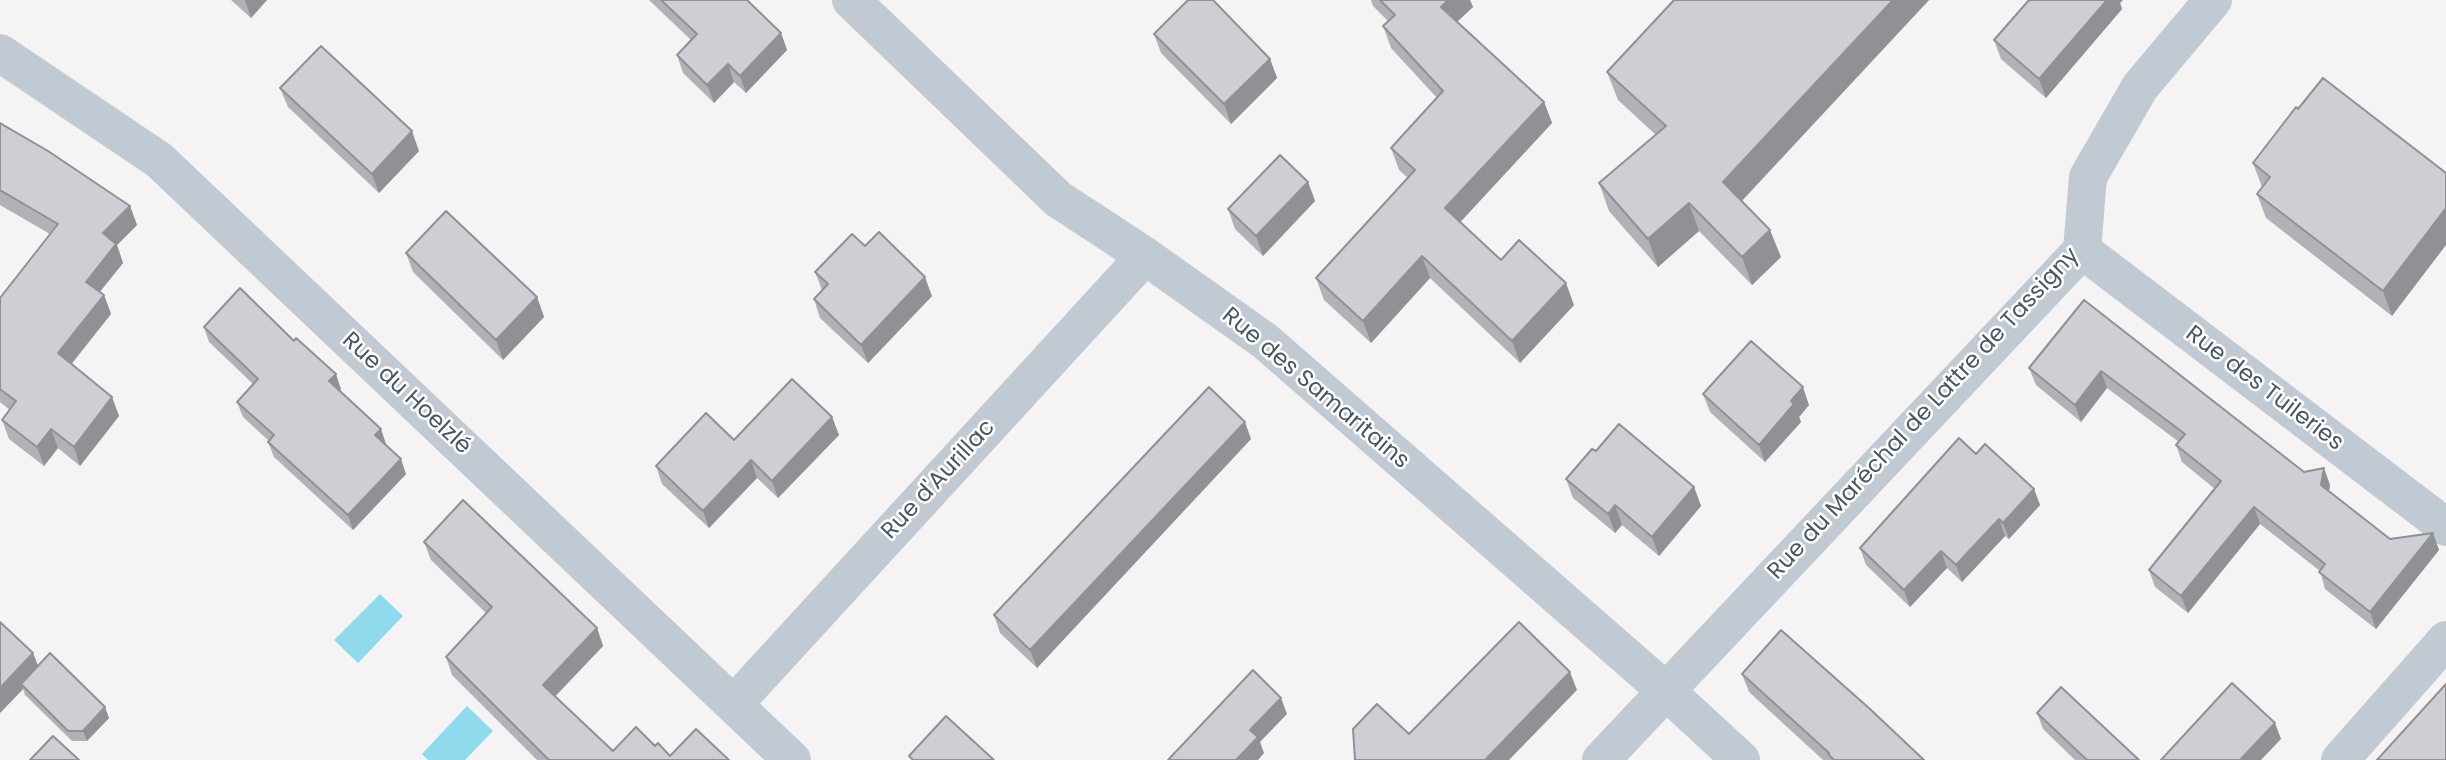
<!DOCTYPE html>
<html>
<head>
<meta charset="utf-8">
<style>
	body { margin:0 }
	canvas { display:block; background:#f5f3f3 }
</style>
</head>
<body>
<canvas width="2446" height="760"></canvas>
<script>
const context = document.querySelector('canvas').getContext('2d');
context.lineJoin = 'round';
function paint(path, color) {
  context.fillStyle = color;
  context.fill(path, 'evenodd');
}
function stroke(path, color, width, dash) {
  context.strokeStyle = color;
  context.lineWidth = width;
  context.lineCap = dash ? 'butt' : 'round';
  context.setLineDash(dash || []);
  context.stroke(path);
}
function label(font, color, halo, rows, align = 'center') {
  context.font = font + ' Poppins,sans-serif';
  context.lineWidth = 5;
  context.setLineDash([]);
  context.textBaseline = 'middle';
  context.strokeStyle = halo;
  context.fillStyle = color;
  for (const [text, x, y, turn = 0] of rows) {
    context.save();
    context.translate(x, y);
    context.rotate((+turn || 0) * Math.PI / 180);
    context.textAlign = isNaN(turn) ? turn : align;
    if (halo) context.strokeText(text, 0, 0);
    context.fillText(text, 0, 0);
    context.restore();
  }
}
paint(new Path2D(`
	M380,594L403,616L358,663L334,640Z
	M467,706L493,731L465,760H428L422,754Z`), '#90daee');
stroke(new Path2D(`
	M851,0L1058,199L1145,256L1265,341L1666,691L1741,760
	M0,53L159,160L792,760
	M2082,250L2446,527
	M734,704L1145,256
	M1601,760L2082,250L2088,177L2140,87L2213,0
	M2340,760L2446,640`), '#c1cad2', 38);
paint(new Path2D(`
	M231,0H267L251,18Z
	M649,0H747L781,33L787,50L746,93L734,82L714,103L683,73L677,55L691,40Z
	M1371,0H1470L1473,7L1457,22L1544,102L1552,123L1460,222L1501,260L1574,305L1520,363L1430,278L1371,343L1324,300L1316,278L1408,178L1399,170L1391,148L1437,98L1391,48L1383,26L1388,21L1373,6Z
	M1929,0L1742,201L1781,257L1752,285L1699,231L1658,267L1609,211L1599,183L1656,135L1618,100L1607,72Z
	M2120,3L2122,9L2046,98L2001,59L1994,40Z
	M1154,34L1270,59L1277,78L1231,124L1161,53Z
	M2323,78L2392,316L2266,218L2257,194L2262,187L2253,163Z
	M280,88L419,151L379,193L288,107Z
	M0,123L130,206L137,225L117,245L123,263L100,292L104,295L111,314L72,364L112,397L119,416L80,466L58,448L44,466L9,439L2,420L10,410L0,402V298L50,234L0,205Z
	M1308,182L1315,201L1263,256L1235,229L1228,209Z
	M865,246L932,296L868,363L820,318L814,299L822,290L815,272Z
	M406,253L537,297L544,317L503,360L413,272Z
	M2084,300L2304,472L2330,485L2329,491L2390,539L2433,533L2439,550L2376,629L2325,589L2320,571L2260,524L2188,613L2155,587L2149,570L2215,489L2182,462L2176,445L2179,442L2107,388L2081,422L2036,385L2029,368Z
	M204,327L341,389L340,390L386,444L406,474L353,530L274,457L268,442L269,441L243,417L237,402L253,384L209,342Z
	M1703,394L1809,405L1799,417L1801,422L1765,462L1710,412Z
	M832,417L839,435L778,498L757,478L709,528L662,484L656,466L734,440Z
	M1251,439L1037,668L1000,633L994,615Z
	M1596,451L1694,487L1701,506L1659,556L1622,525L1615,533L1573,498L1566,479Z
	M1976,454L2034,489L2040,505L2009,539L2005,536L1962,582L1947,568L1910,607L1866,565L1860,548Z
	M424,542L597,628L603,646L555,696L613,751L655,746L670,756L729,760H537L452,675L446,657L486,613L431,560Z
	M33,653L38,666L109,718L87,741H72L25,695L23,689L0,713Z
	M1742,674L1924,760H1823L1749,692Z
	M2037,713L2139,760H2075L2043,729Z`), '#b0b2b7');
paint(new Path2D(`
	M245,0H267L251,18Z
	M1448,0H1470L1473,7L1449,29L1441,7Z
	M1893,0H1929L1733,210L1723,182Z
	M2107,0H2123L2120,3L2122,9L2046,98L2039,79Z
	M781,33L787,50L746,93L740,76Z
	M1270,59L1277,78L1231,124L1224,104Z
	M728,64L734,82L714,103L707,85Z
	M1544,102L1552,123L1453,230L1445,208Z
	M412,131L419,151L379,193L372,174Z
	M1308,182L1315,201L1263,256L1256,236Z
	M1689,203L1699,231L1658,267L1648,239Z
	M130,206L137,225L117,245L123,263L93,300L86,282L103,233Z
	M2446,208V245L2392,316L2383,291Z
	M1770,230L1781,257L1752,285L1742,257Z
	M1422,256L1430,278L1371,343L1363,321Z
	M925,277L932,296L868,363L861,345Z
	M1566,283L1574,305L1520,363L1512,341Z
	M104,295L111,314L65,371L58,353Z
	M537,297L544,317L503,360L496,340Z
	M2101,371L2107,388L2081,422L2075,405Z
	M336,374L341,389L335,396L329,381Z
	M1803,387L1809,405L1799,417L1801,422L1765,462L1759,445L1791,401Z
	M112,397L119,416L80,466L74,447Z
	M832,417L839,435L778,498L772,481Z
	M1245,422L1251,439L1037,668L1030,650Z
	M51,429L58,448L44,466L37,447Z
	M381,429L386,444L381,450L375,435Z
	M401,459L406,474L353,530L348,515Z
	M751,460L757,478L709,528L703,511Z
	M2324,468L2330,485L2327,501L2321,485Z
	M1694,487L1701,506L1659,556L1652,537Z
	M2034,489L2040,505L2009,539L2003,523Z
	M1615,505L1622,525L1615,533L1608,514Z
	M2254,507L2260,524L2188,613L2181,596Z
	M1999,519L2005,536L1962,582L1956,565Z
	M2433,533L2439,550L2376,629L2370,612Z
	M1941,551L1947,568L1910,607L1904,590Z
	M597,628L603,646L549,703L543,685Z
	M33,653L40,671L21,684L23,689L0,713V688Z
	M1570,672L1577,690L1509,760H1485Z
	M1281,698L1287,714L1260,742L1264,753L1258,760H1236L1250,730Z
	M105,707L109,718L87,741L83,731Z
	M2275,723L2281,739L2261,760H2240Z`), '#909195');
const building = new Path2D(`
	M661,0H747L781,33L740,76L728,64L707,85L677,55L697,34Z
	M1188,0H1213L1270,59L1224,104L1154,34Z
	M1380,0H1448L1441,7L1544,102L1445,208L1501,260L1519,240L1566,283L1512,341L1422,256L1363,321L1316,278L1415,170L1391,148L1443,91L1383,26L1395,15Z
	M1674,0H1893L1723,182L1770,230L1742,257L1689,203L1648,239L1599,183L1666,126L1607,72Z
	M2029,0H2107L2039,79L1994,40Z
	M321,46L412,131L372,174L280,88Z
	M2323,78L2446,173V208L2383,291L2257,194L2270,177L2253,163L2296,107L2298,109Z
	M0,123L48,151L130,206L103,233L116,244L86,282L104,295L58,353L112,397L74,447L51,429L37,447L2,420L16,401L0,389V298L58,224L0,190Z
	M1280,155L1308,182L1256,236L1228,209Z
	M446,211L537,297L496,340L406,253Z
	M879,232L925,277L861,345L814,299L828,284L815,272L852,234L865,246Z
	M240,288L294,341L296,338L336,374L329,381L381,429L375,435L401,459L348,515L268,442L274,435L237,402L258,379L204,327Z
	M2084,300L2304,472L2324,468L2321,485L2390,539L2433,533L2370,612L2319,572L2325,564L2254,507L2181,596L2149,570L2221,481L2176,445L2185,434L2101,371L2075,405L2029,368Z
	M1751,341L1803,387L1791,401L1794,404L1759,445L1703,394Z
	M792,379L832,417L772,481L751,460L703,511L656,466L706,413L734,440Z
	M1209,387L1245,422L1030,650L994,615Z
	M1619,424L1694,487L1652,537L1615,505L1608,514L1566,479L1592,449L1596,451Z
	M1959,438L1976,454L1985,444L2034,489L2003,523L1999,519L1956,565L1941,551L1904,590L1860,548Z
	M463,500L597,628L543,685L613,751L636,727L655,746L658,743L670,756L696,729L729,760H549L446,657L492,607L424,542Z
	M0,622L33,653L0,688Z
	M1519,622L1570,672L1485,760H1355L1353,729L1377,704L1409,734Z
	M1781,630L1870,709L1924,760H1834L1828,754L1829,753L1742,674Z
	M50,653L105,707L83,731H68L21,684Z
	M1253,670L1281,698L1250,730L1258,737L1236,760H1168Z
	M2232,683L2275,723L2240,760H2161Z
	M2446,684V760H2377Z
	M2061,687L2139,760H2087L2037,713Z
	M946,716L994,760H913L909,756Z
	M53,736L79,760H30Z`);
paint(building, '#cdcfd5');
stroke(building, '#909195', 2);
label('23px', '#4a5661', '#fff', [
	["Rue des Samaritains",1315,389,40],
	["Rue des Tuileries",2264,389,37],
	["Rue du Hoelzlé",406,394,43],
	["Rue du Maréchal de Lattre de Tassigny",1924,414,-47],
	["Rue d'Aurillac",939,480,-47]
]);
</script>
</body>
</html>
